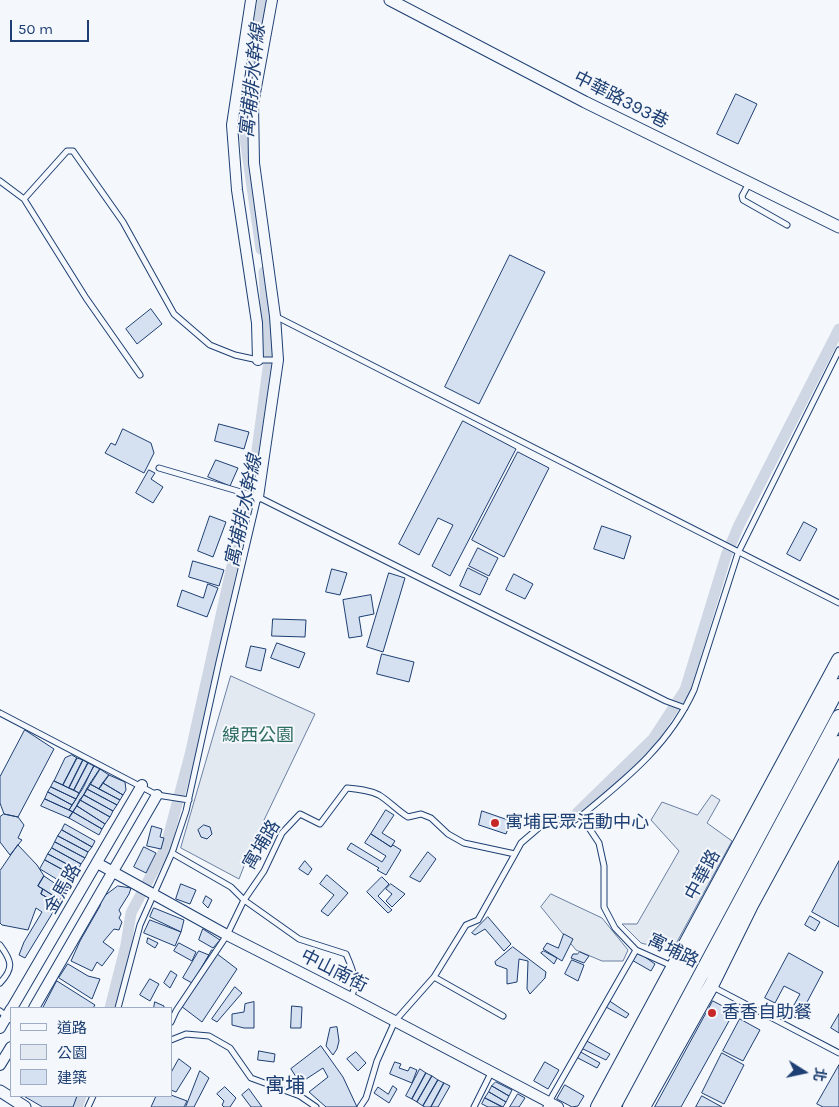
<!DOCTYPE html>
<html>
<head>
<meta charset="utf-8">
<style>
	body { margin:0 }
	#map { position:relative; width:839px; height:1107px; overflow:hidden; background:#f4f7fb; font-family:Karla,"Noto Sans TC",sans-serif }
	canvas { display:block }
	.legend { position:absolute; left:10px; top:1007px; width:162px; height:90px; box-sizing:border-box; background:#f4f7fb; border:1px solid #9eadc5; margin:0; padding:6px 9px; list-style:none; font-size:15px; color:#1d3f73 }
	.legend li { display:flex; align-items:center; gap:10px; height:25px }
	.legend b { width:25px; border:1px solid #9eadc5 }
	.north { position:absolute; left:779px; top:1047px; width:50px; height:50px; -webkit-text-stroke:4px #f4f7fb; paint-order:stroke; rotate:100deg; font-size:14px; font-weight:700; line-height:20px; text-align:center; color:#1d3f73 }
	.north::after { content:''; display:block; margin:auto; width:18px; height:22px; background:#1d3f73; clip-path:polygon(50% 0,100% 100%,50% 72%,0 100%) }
	.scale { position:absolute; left:10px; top:20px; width:79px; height:22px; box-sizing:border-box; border:2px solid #1d3f73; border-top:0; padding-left:6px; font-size:15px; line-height:18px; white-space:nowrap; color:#1d3f73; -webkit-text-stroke:4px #f4f7fb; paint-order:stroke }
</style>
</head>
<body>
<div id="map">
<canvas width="839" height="1107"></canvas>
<ul class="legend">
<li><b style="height:6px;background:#f4f7fb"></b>道路</li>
<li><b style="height:14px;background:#e3e9f0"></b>公園</li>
<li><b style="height:14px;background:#d5e0f0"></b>建築</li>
</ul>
<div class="north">北</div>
<div class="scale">50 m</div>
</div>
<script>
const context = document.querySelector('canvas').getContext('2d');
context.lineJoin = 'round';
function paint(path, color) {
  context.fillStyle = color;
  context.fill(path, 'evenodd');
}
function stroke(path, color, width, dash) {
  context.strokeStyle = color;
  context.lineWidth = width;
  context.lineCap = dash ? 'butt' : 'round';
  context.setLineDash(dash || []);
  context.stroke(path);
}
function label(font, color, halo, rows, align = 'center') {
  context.font = font + ' Karla,"Noto Sans TC",sans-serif';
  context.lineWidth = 4;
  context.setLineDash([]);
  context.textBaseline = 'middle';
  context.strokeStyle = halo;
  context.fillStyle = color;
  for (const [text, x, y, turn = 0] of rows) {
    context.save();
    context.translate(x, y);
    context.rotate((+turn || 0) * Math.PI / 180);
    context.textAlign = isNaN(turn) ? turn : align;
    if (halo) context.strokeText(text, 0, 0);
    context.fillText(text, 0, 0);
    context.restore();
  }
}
const green = new Path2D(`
	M231,676L315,714L253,843L239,879L181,848Z
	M712,795L720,800L707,823L732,841L672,951L641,943L622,924H637L679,851L651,820L662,802L697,815Z
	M551,894L602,918L628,950L623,961H602L576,950L541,907Z`);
paint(green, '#e3e9f0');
stroke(green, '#687fa3', 1);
stroke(new Path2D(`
	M261,249L245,138L249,83L263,0
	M577,813L653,739L685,690L726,556L739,525L839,329
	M110,1008L126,945L131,913L165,849L190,755L256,458L269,361L264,272
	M77,1107L81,1096`), '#cfd7e4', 11);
const building = new Path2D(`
	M736,94L757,104L738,144L717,134Z
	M510,255L545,272L479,404L445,387Z
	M151,309L162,324L137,344L126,329Z
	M463,421L516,449L450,576L432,566L453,525L438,518L419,555L399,544Z
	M219,424L249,432L244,449L215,441Z
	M123,429L151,443L154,453L144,473L105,453L111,443L115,445Z
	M518,452L549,468L504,557L472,540Z
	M216,460L238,468L230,486L208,477Z
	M149,470L155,473L151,479L163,487L153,503L136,493Z
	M210,516L226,522L213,557L198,551Z
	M804,522L817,529L800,561L787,554Z
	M602,526L631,536L624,559L594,549Z
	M478,548L498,558L489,576L469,566Z
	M193,561L224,570L219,586L189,577Z
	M468,568L488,578L480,595L460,586Z
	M332,569L347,573L340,595L326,592Z
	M389,573L405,578L383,652L367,647Z
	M514,574L533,584L525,599L506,590Z
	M208,584L218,588L207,617L177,606L182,590L203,598Z
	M371,595L374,614L359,617L362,636L349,638L343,600Z
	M273,619L306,620L305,637L272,636Z
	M277,643L305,653L299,668L271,658Z
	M251,646L266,649L261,671L246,667Z
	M382,654L414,662L409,682L377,674Z
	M25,730L54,749L18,817L4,814L0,803V777Z
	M72,755L77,758L63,785L54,781L65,758Z
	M77,758L83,760L69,788L63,785Z
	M83,760L88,763L74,790L69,788Z
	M88,763L94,766L79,793L74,790Z
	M94,766L100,769L73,812L69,810L83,788Z
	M100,769L109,775L99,789L90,784Z
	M109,775L125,782L126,790L123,795L103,783Z
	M54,781L79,793L76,799L51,787Z
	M103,783L123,795L120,800L99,789Z
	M90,784L120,800L117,805L87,789Z
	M51,787L76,799L72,805L48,792Z
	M87,789L117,805L113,811L84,795Z
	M48,792L72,805L69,810L45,799Z
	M84,795L113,811L110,817L80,800Z
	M45,799L69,810L73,812L69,818L41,806Z
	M80,800L110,817L105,824L77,806Z
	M77,806L105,824L102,829L73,812Z
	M386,810L394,815L382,833L395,841L391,847L371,834Z
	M482,811L511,821L506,834L479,825Z
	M73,812L102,829L99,835L69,818Z
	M4,814L18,817L24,825L18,838L22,840L10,855L0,842V817Z
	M65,824L95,841L92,847L62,830Z
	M204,825L210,827L212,834L207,839L201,837L198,830Z
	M152,826L162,829L160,837L164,838L161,849L147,846Z
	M62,830L92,847L88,852L58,836Z
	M371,834L391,847L393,845L401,850L386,875L377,870L379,868L347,849L351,843L382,862L386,856L365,843Z
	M58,836L88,852L85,858L55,842Z
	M55,842L85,858L81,864L52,848Z
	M18,845L37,865L44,876L38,886L43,889L41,894L58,904L25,958L19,955L24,942L42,912L36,908L28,930L2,925L0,923V871Z
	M144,847L156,853L146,873L134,867Z
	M52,848L81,864L78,870L48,854Z
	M428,852L436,859L420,882L410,877Z
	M48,854L78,870L74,876L45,860Z
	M45,860L74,876L68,886L40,869Z
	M305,861L312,869L308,875L299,869Z
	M839,861V927L812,912Z
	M327,875L348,893L328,916L321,911L334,895L320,884Z
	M44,876L66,891L60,900L38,886Z
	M382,877L389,884L378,896L392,910L388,913L367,892Z
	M181,884L196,890L190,904L176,899Z
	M391,884L405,894L392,907L386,901L392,894L386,889Z
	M118,886L131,888L129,894L119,910L121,914L119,918L122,922L119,930L114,929L103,942L114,950L102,966L97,962L92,971L71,961L80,941L100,906L102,898Z
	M43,889L60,900L58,904L41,894Z
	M206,896L212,900L208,908L203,903Z
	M154,908L184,920L181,932L150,917Z
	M810,916L820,922L815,931L805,925Z
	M488,917L511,944L504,951L485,929L475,935L472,933Z
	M150,920L181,932L175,946L144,933Z
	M203,929L220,940L213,948L199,940Z
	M564,934L573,939L562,961L543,949L547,943L558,948Z
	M148,938L158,943L155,948L147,943Z
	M179,943L196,952L192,961L174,951Z
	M513,947L546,972L545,978L530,994L527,989L528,961L519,959L517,982L507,984V969L496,965L495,962Z
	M212,950L237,969L202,1022L181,1006Z
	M635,950L655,964L651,971L630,959Z
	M199,951L209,955L192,983L183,978Z
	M544,951L557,958L554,964L541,953Z
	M580,952L589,956L584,963L571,958L573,954H577Z
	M789,953L823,972L798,1019L789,1014L800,994L784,986L775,1003L765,998Z
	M572,960L584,965L578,981L565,974Z
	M68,964L88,976L100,979L92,999L59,978Z
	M171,971L177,975L170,988L164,983Z
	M150,979L159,984L150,1001L140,995Z
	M57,981L95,1005L93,1008H43Z
	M235,987L242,993L217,1022L212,1019Z
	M608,1000L629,1014L626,1018L606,1007Z
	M713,1001L734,1012L681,1107H655Z
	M155,1002L164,1006V1008H154Z
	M254,1002V1028H244L232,1025V1014L244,1012L245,1004Z
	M292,1006L302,1007L301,1028H291Z
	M839,1014V1033L831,1028Z
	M740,1019L760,1030L743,1061L723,1051Z
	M337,1027L339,1041L337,1049L333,1055L326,1046L330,1028Z
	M585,1040L610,1054L606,1060L581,1048Z
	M321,1046L343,1077L357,1107H326L309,1092L328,1077L323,1068L300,1083L291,1069Z
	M259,1051L275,1054L274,1062L258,1060Z
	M579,1051L600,1063L597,1068L576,1057Z
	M356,1052L366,1063L358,1071L347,1059Z
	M722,1053L744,1065L724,1104L702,1093Z
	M179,1059L191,1068L176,1092L171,1090V1073Z
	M395,1062L401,1064L399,1068L408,1071L410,1067L417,1070L412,1083L390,1074Z
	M545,1062L559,1070L548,1089L534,1081Z
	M839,1065V1107H823L817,1104Z
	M420,1069L426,1073L412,1099L406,1096Z
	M200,1071L209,1078L194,1107H186Z
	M426,1073L432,1076L417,1102L412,1099Z
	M432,1076L438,1080L423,1106L417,1102Z
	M438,1080L444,1083L431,1107H425L423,1106Z
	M496,1082L512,1090L509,1096L492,1086Z
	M444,1083L450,1086L438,1107H431Z
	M565,1085L584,1096L578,1106L572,1107L557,1099Z
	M393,1086L397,1089L389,1103L374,1093L378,1087L388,1094Z
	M492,1086L509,1096L506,1102L489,1092Z
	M225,1087L236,1098L230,1107H224L222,1105L224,1101L217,1094Z
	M249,1089L262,1107H251L242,1095Z
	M489,1092L506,1102L503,1107L485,1098Z
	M518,1094L525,1098L519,1107H510Z
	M171,1095L187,1101L184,1107H151L156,1096Z
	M24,1096H77L73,1107H43Z
	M702,1096L722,1107H696Z
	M485,1098L502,1107H488L482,1104Z`);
paint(building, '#d5e0f0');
stroke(building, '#1d3f73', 1);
const service = new Path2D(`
	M0,181L24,199L86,298L140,375
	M749,183L742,196L743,200L787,225
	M24,199L67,151H73L123,222L174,314L210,345L235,355L258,360H277
	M275,316L839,603
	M159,468L258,497L666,701L685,708
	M0,713L157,795L189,800
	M581,816C627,778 669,745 694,690L738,553L839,350
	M172,853L231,887L244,900L299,939L346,954C352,968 359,983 351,997
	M0,945C12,961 14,968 0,983
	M434,977L503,1016
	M713,987L839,1053
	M118,1008L140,925L172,853L186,811L219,662L258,497
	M0,1011L11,1020
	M171,1022L176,1011L227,935L244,900L264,871L282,833L300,814L320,824L347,788C358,789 369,790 379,795C389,801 398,811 408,817L421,814L431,818L448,834L464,843L515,854L521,843L549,819L573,821L581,816L599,843L604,866V907L615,928L636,950L672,966
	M171,1040L186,1034L209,1036L230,1048L251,1078L300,1096L316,1107
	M88,1107L93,1096
	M360,1107L366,1098L377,1061L395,1021L434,977L466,925L478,920L515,854
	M474,1107L491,1073
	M546,1107L636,950`);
const minor = new Path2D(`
	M251,0L232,125L237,190L257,323L258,360
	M258,497L278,360L275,316L254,163L253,104L272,0
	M97,863L227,935L351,998L558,1107
	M12,1008L142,785
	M34,1008L157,795
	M0,1028L11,1009
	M0,1065L11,1047`);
const tertiary = new Path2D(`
	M390,0L585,102L839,227
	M0,1091L25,1107`);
const secondary = new Path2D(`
	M598,1107L839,660
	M613,1107L839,686
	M630,1107L839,717
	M643,1107L711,986L751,905L839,743`);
stroke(service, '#1d3f73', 7);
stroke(minor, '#1d3f73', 12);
stroke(tertiary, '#1d3f73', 13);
stroke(secondary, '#1d3f73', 16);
stroke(service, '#f4f7fb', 5);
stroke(minor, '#f4f7fb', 10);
stroke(tertiary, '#f4f7fb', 11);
stroke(secondary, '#f4f7fb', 14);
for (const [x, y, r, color] of [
	[495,823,5,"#c62828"],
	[712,1013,5,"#c62828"]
]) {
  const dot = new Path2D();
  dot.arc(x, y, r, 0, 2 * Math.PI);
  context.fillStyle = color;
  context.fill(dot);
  stroke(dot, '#f4f7fb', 2);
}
label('18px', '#1d3f73', '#f4f7fb', [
	["中華路393巷",621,100,27],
	["寓埔路",262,845,-59],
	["中華路",703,875,-62],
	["金馬路",63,889,-60],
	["寓埔路",673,951,26],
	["中山南街",334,971,27]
]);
label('18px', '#2c6c60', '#f4f7fb', [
	["線西公園",258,736]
]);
label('18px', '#1d3f73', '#f4f7fb', [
	["寓埔民眾活動中心",505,823],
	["香香自助餐",722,1013]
], 'left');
label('italic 19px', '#1d3f73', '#f4f7fb', [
	["寓埔排水幹線",253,81,-84],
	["寓埔排水幹線",244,511,-78]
]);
label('20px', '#1d3f73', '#f4f7fb', [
	["寓埔",285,1086]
]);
</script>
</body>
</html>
